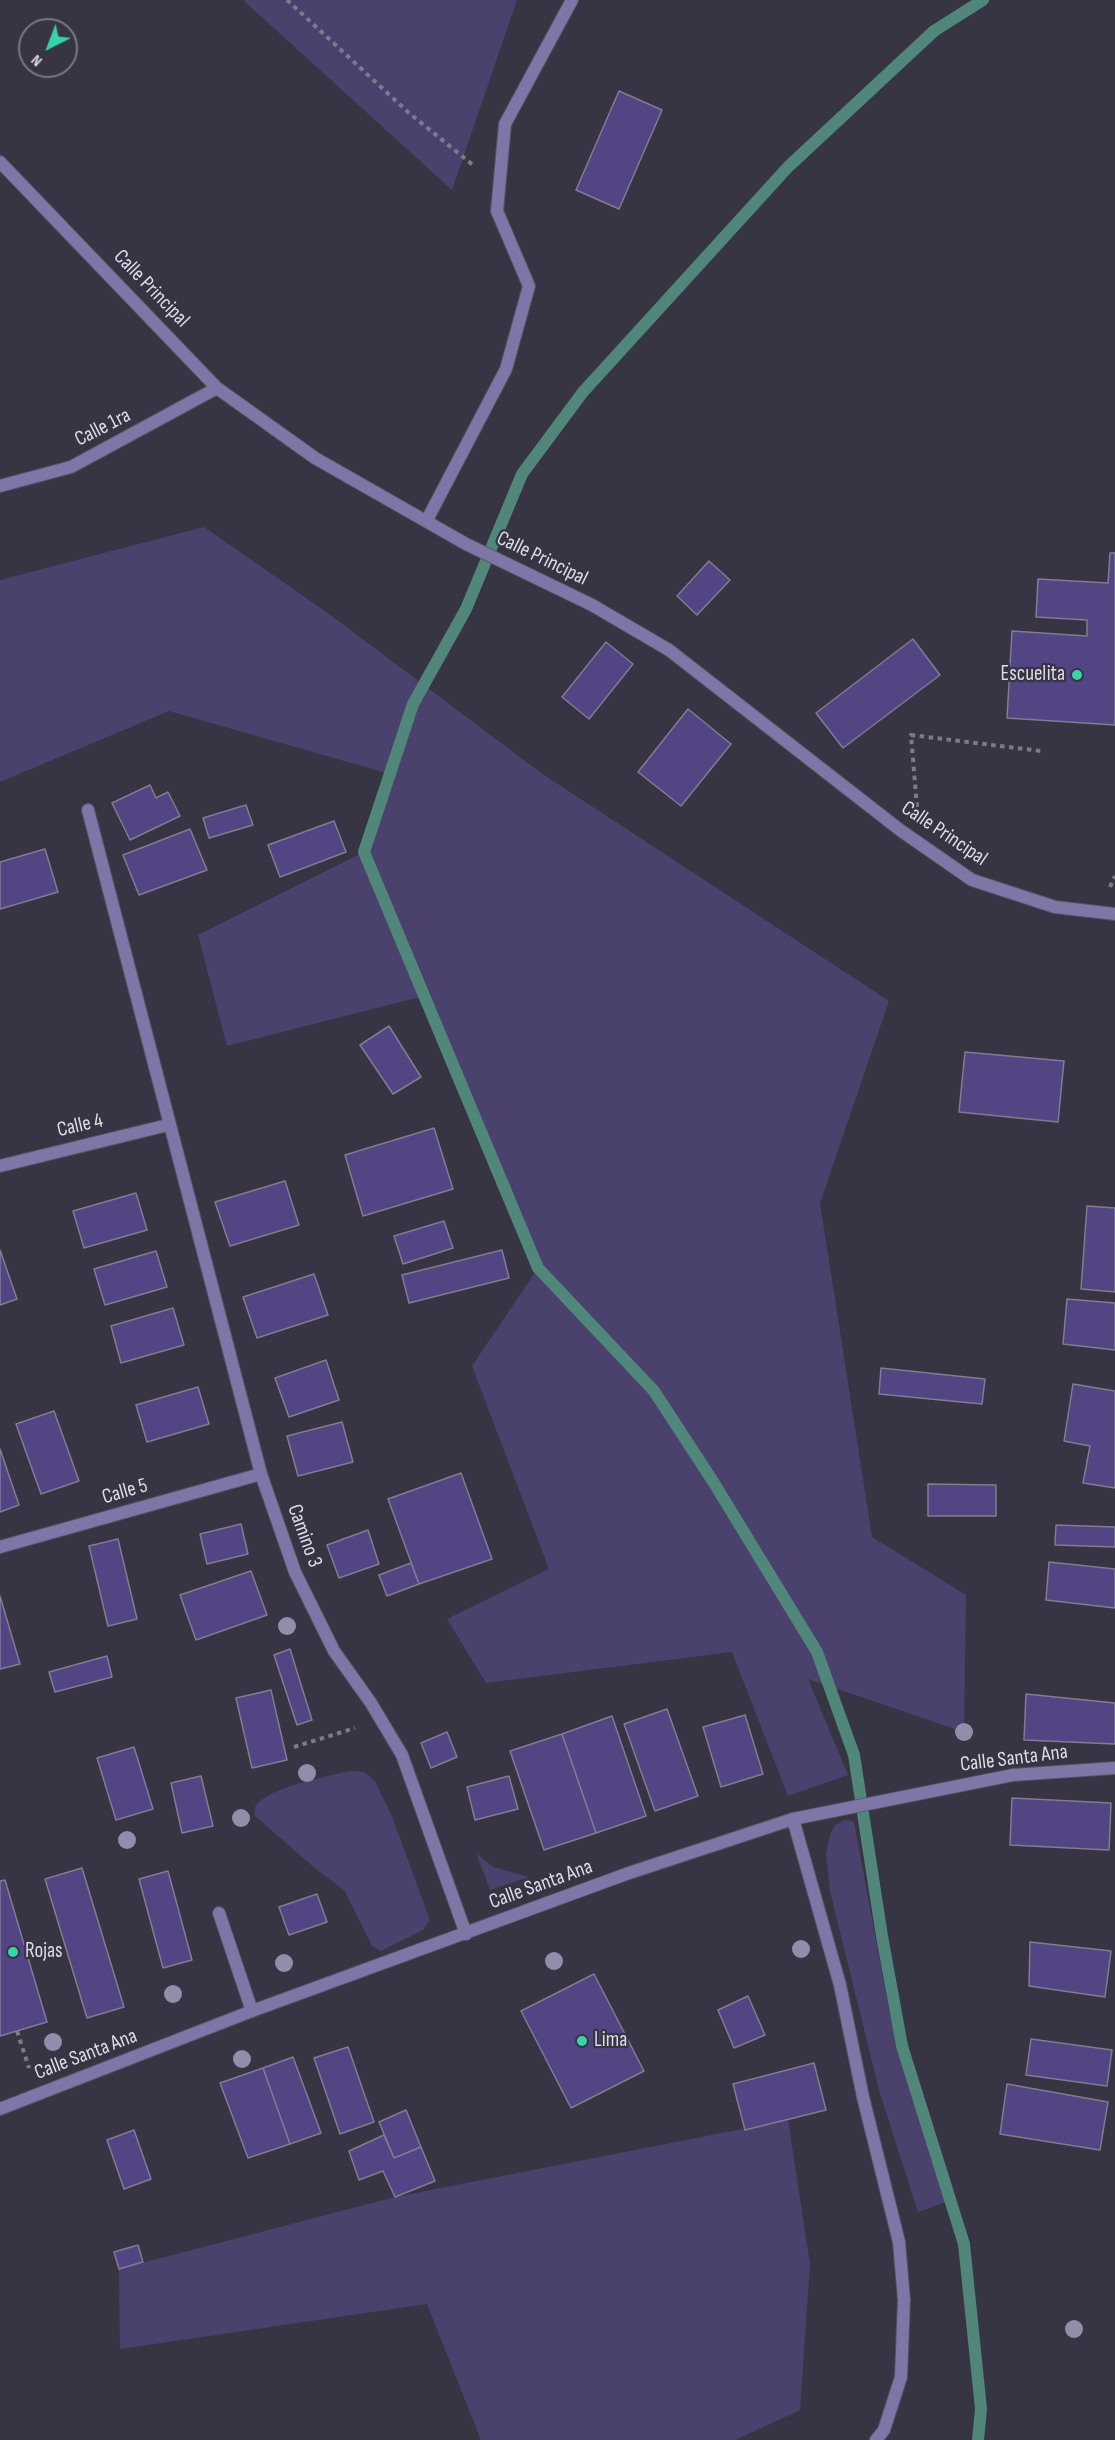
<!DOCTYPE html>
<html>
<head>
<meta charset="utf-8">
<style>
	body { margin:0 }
	#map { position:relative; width:1115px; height:2440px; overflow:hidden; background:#373444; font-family:"Sofia Sans Condensed",sans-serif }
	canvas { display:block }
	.north { position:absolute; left:18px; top:18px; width:60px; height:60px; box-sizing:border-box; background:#373444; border:2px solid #797785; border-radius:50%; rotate:222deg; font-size:16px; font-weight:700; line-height:24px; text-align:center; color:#dddbe6 }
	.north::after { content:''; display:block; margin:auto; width:21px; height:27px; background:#38d4a6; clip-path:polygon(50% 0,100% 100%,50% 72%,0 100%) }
</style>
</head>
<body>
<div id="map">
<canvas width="1115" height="2440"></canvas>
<div class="north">N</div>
</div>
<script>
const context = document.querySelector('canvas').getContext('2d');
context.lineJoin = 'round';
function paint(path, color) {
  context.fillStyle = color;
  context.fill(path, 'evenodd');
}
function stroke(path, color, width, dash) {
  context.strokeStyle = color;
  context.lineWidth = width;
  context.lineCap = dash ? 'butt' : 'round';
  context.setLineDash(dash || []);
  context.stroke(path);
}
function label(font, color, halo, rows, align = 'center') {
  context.font = font + ' "Sofia Sans Condensed",sans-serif';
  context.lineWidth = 4.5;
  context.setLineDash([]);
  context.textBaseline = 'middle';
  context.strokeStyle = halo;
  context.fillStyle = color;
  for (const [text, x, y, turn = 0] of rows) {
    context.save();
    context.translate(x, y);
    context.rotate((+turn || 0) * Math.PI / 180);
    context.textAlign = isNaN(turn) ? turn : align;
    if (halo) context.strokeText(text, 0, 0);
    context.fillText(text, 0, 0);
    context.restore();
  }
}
paint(new Path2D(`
	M243,0H517L452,190Z
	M204,527L325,611L541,773L889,1001L820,1203L872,1537L966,1595L964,1732L808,1679L848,1775L788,1796L732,1652L486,1683L447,1619L549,1569L472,1366L538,1268L424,996L227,1046L198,935L364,852L390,774L169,711L0,782V580Z
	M350,1771L364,1772L375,1781L393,1819L430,1920L423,1930L381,1951L372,1946L344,1890L317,1870L255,1816V1807C267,1787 326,1777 350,1771Z
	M845,1820L854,1822L896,2047L946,2202L918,2212L879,2090L830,1891L826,1854L830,1835L835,1825Z
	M476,1853L493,1867L529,1877L490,1890Z
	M788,2120L810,2264L800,2410L735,2440H481L427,2304L120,2349L119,2269L395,2197Z`), '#4a426d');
stroke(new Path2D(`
	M978,2440L981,2409L964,2244L902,2046L882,1936L854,1755L817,1652L714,1483L654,1391L538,1268L364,852L413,704L466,609L522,474L583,392L788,167L934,31L983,0`), '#51867a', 12);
const building = new Path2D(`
	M619,91L662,110L619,209L576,190Z
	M1110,553H1115V725L1007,718L1012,631L1087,636V620L1036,617L1038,579L1108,583Z
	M709,561L730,580L697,615L677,596Z
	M913,639L940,675L843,748L816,713Z
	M606,642L633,664L589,719L562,697Z
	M688,709L731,744L681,806L638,772Z
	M150,785L156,798L168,792L180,816L130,840L112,803Z
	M246,805L253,825L209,838L203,818Z
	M334,821L346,852L280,877L268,845Z
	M190,829L207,870L139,895L123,855Z
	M45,849L58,892L0,909V862Z
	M389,1026L421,1077L393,1094L360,1045Z
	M965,1052L1064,1061L1058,1122L959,1112Z
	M434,1128L453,1189L363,1216L345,1155Z
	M285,1181L299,1225L230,1246L215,1202Z
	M136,1193L147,1230L84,1248L73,1211Z
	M1087,1206L1115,1208V1292L1081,1289Z
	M444,1221L453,1248L403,1264L394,1236Z
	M0,1250L17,1299L0,1305Z
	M502,1250L509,1278L409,1303L402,1275Z
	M156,1251L167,1287L105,1305L94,1269Z
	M314,1274L328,1315L257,1338L243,1297Z
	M1067,1299L1115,1303V1350L1063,1344Z
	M173,1308L184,1345L121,1363L111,1326Z
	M326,1360L339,1400L289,1417L275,1378Z
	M881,1368L985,1379L982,1404L879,1394Z
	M1073,1384L1115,1391V1488L1083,1483L1090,1446L1064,1441Z
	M198,1387L209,1424L147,1442L136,1405Z
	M54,1411L79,1481L41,1494L16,1424Z
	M342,1422L353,1462L298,1476L287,1436Z
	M0,1449L19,1505L0,1512Z
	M461,1473L492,1559L419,1584L388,1499Z
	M928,1484L996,1485V1516H928Z
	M241,1524L248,1554L207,1564L200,1534Z
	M1056,1525L1115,1527V1547L1055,1545Z
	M368,1530L379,1564L339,1578L327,1545Z
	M118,1539L137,1619L108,1626L89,1546Z
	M1049,1562L1115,1569V1608L1046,1600Z
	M411,1563L419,1584L387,1596L379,1575Z
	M251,1571L267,1615L196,1640L180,1595Z
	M0,1596L20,1664L0,1669Z
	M290,1649L312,1720L297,1725L274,1655Z
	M107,1656L112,1677L55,1692L49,1672Z
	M271,1690L287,1760L252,1768L236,1698Z
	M1026,1694L1115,1703V1744L1024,1740Z
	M667,1709L698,1796L655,1811L624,1724Z
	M745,1715L763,1774L721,1787L703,1727Z
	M612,1716L646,1816L596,1833L562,1734Z
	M447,1732L457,1757L431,1768L421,1743Z
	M562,1734L596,1833L544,1850L510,1751Z
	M134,1747L153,1809L116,1820L97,1758Z
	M201,1776L213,1826L182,1833L171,1783Z
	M509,1776L518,1809L475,1820L467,1787Z
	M1012,1798L1111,1803L1109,1850L1010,1845Z
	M82,1868L124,2007L87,2018L45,1879Z
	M168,1871L192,1960L163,1968L139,1879Z
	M5,1880L47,2022L0,2036V1881Z
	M317,1894L327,1922L289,1935L279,1907Z
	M1030,1942L1111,1951L1105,1997L1029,1986Z
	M594,1974L644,2071L571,2108L521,2011Z
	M748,1996L765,2035L734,2048L718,2010Z
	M1031,2039L1112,2050L1107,2086L1026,2075Z
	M348,2047L374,2122L340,2134L314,2058Z
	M293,2057L321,2133L290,2144L263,2068Z
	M814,2063L826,2110L745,2130L733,2084Z
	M263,2068L290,2144L248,2158L220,2083Z
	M1007,2084L1108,2102L1100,2150L1000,2134Z
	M406,2110L421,2147L394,2158L379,2122Z
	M134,2130L151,2179L124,2189L107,2140Z
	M384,2135L394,2158L421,2147L435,2181L395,2197L383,2171L359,2180L349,2151Z
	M138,2245L143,2262L119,2269L114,2252Z`);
paint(building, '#534484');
stroke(building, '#807d90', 1.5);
const service = new Path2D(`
	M427,520L506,369L529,286L497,211L505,124L572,0
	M793,1819L840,1985L863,2097L899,2242L904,2300L901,2377L884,2430L876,2440
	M219,1913L252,2011`);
const minor = new Path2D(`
	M0,162L217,388L315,458L466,544L592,605L669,650L900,830L972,880L1055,907L1115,914
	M0,486L71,467L217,388
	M88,810L261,1474L295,1572L334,1651L371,1703L402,1755L466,1934
	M0,1166L168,1125
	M0,1547L261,1474
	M0,2109L252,2011L629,1873L793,1819L1013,1775L1115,1768`);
stroke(service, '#555261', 14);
stroke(minor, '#555261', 14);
stroke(new Path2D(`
	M287,0L409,113L473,165
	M917,807L911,735L1041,751
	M1110,887L1115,876
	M294,1747L355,1728
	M17,2031L29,2068`), '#7d7b89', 4, [4.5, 4.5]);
stroke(service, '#7e76a6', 12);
stroke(minor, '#7e76a6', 12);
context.fillStyle = '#928daa';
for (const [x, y] of [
	[287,1626],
	[964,1732],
	[307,1773],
	[241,1818],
	[127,1840],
	[801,1949],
	[554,1961],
	[284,1963],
	[173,1994],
	[53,2042],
	[242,2059],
	[1074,2329]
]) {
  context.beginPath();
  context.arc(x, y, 9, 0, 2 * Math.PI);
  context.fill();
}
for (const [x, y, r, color] of [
	[1077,675,6,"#38d4a6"],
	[13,1952,6,"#38d4a6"],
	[582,2041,6,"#38d4a6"]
]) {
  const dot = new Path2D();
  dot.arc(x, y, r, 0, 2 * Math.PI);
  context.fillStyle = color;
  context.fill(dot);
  stroke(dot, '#373444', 2);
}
label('21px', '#dddbe6', '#373444', [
	["Calle Principal",151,289,46],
	["Calle 1ra",103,428,-27],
	["Calle Principal",542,559,26],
	["Calle Principal",944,834,34],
	["Calle 4",80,1126,-13],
	["Calle 5",125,1492,-16],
	["Camino 3",304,1536,70],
	["Calle Santa Ana",1014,1759,-7],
	["Calle Santa Ana",541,1885,-20],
	["Calle Santa Ana",86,2055,-21]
]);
label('21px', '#dddbe6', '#373444', [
	["Escuelita",1065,675,"right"],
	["Rojas",25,1952],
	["Lima",594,2041]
], 'left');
</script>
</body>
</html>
